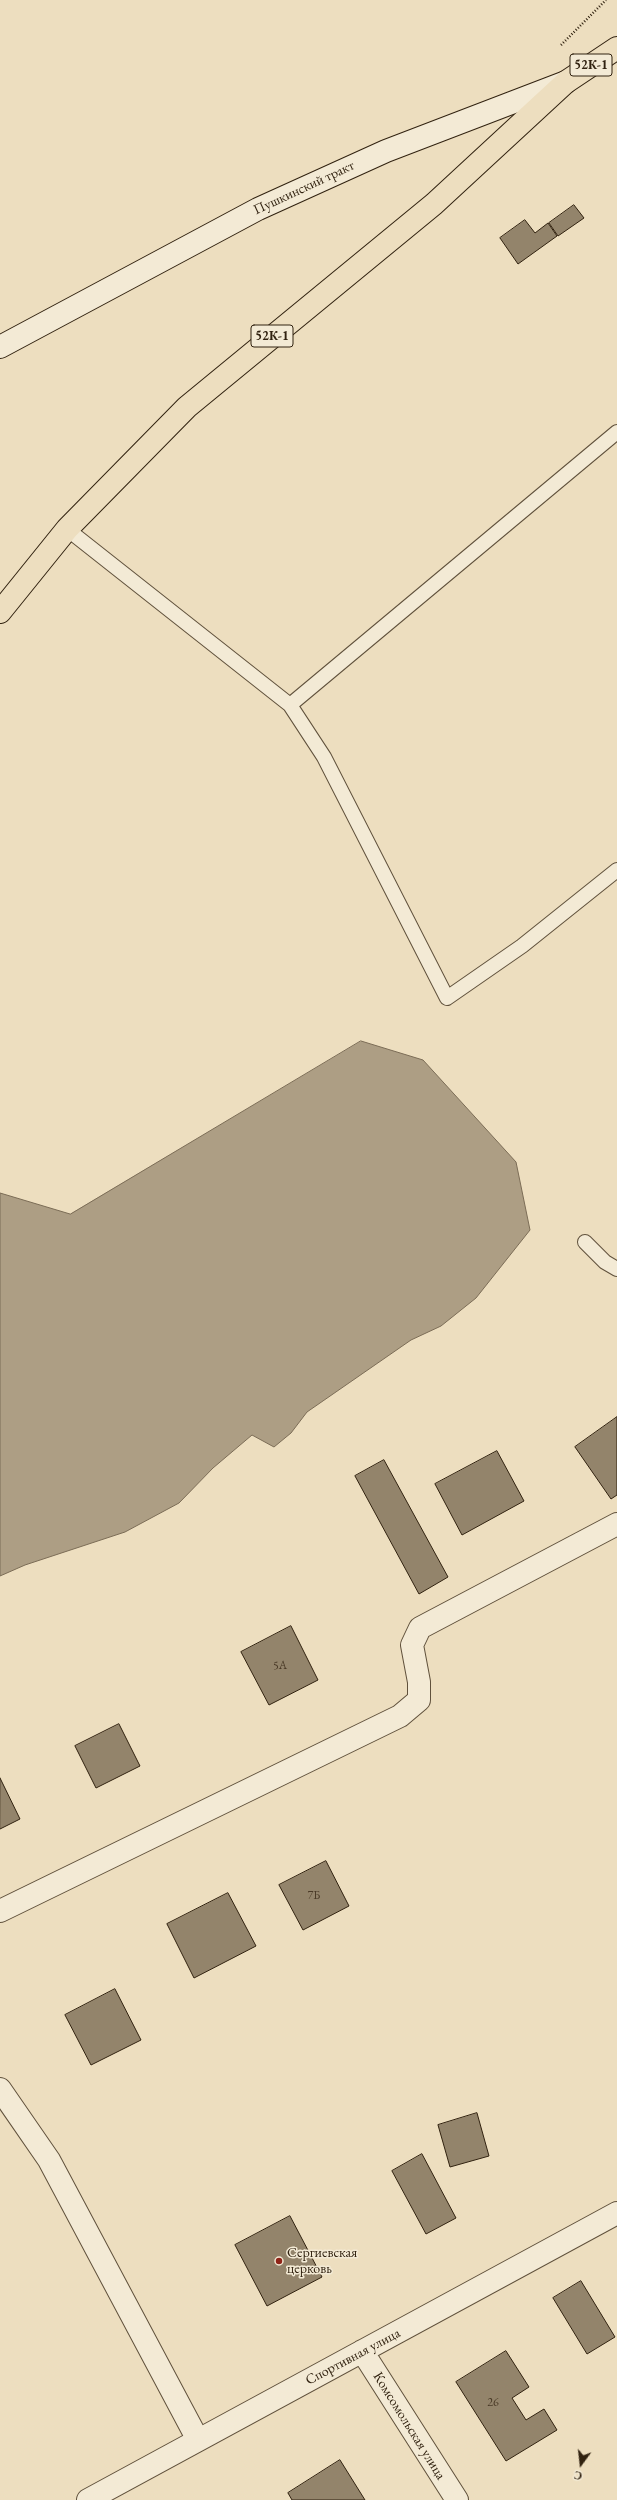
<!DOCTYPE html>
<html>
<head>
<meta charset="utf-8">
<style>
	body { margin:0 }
	#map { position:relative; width:617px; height:2500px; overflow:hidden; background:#eddebf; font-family:"EB Garamond",serif }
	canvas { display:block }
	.north { position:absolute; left:561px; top:2444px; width:40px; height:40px; -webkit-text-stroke:3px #f3ead5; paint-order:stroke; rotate:195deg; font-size:11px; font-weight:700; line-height:16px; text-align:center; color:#312210 }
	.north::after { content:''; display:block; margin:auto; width:14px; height:18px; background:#312210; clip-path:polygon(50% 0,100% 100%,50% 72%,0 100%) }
</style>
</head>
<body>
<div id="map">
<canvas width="617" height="2500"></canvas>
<div class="north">С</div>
</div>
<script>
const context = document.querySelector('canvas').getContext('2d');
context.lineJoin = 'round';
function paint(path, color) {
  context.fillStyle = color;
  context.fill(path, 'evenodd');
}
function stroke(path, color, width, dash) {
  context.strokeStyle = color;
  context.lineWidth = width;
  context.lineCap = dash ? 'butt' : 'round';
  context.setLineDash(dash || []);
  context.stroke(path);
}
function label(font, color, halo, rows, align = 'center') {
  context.font = font + ' "EB Garamond",serif';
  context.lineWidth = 3;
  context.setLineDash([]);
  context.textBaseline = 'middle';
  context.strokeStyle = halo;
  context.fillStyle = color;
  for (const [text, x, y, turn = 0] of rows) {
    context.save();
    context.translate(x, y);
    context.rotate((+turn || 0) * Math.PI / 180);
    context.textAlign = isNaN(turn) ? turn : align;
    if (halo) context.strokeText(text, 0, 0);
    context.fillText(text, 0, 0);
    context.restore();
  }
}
const water = new Path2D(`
	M361,1041L423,1060L516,1162L530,1230L476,1298L441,1326L411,1340L307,1412L291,1433L274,1447L252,1435L213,1468L179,1503L125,1532L25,1565L0,1576V1193L70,1214Z`);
paint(water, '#ad9e84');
stroke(water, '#7b6c56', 1);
const building = new Path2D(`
	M574,205L584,218L558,236L549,223Z
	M525,220L535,233L548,223L557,236L518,264L500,238Z
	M617,1417V1495L611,1499L575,1447Z
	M497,1451L524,1501L462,1535L435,1484Z
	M384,1460L448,1577L419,1594L355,1476Z
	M291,1626L318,1680L269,1705L241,1652Z
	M119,1724L140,1766L96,1788L75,1746Z
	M0,1778L20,1819L0,1829Z
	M326,1861L349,1906L303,1930L279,1885Z
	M228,1893L256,1946L194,1978L167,1924Z
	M115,1989L141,2040L91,2065L65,2015Z
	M477,2113L489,2156L450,2167L438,2125Z
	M422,2154L456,2218L426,2234L392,2171Z
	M290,2216L322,2277L267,2306L235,2245Z
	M581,2281L615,2337L587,2354L553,2298Z
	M506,2351L529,2387L512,2398L526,2420L544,2409L557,2430L506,2461L456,2382Z
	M340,2460L365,2500H292L288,2493Z`);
paint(building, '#93846b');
stroke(building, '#312210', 1);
const lane = new Path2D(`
	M67,529L290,705L324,757L447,998L522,946L617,870
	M290,705L617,432
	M585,1242L605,1262L617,1269`);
const street = new Path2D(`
	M0,1911L400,1716L419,1700V1682L412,1645L420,1628L617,1524
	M0,2089L49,2160L198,2440
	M362,2351L457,2500
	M88,2500L617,2213`);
const secondary = new Path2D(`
	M0,347L258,209L386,151L566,82`);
const primary = new Path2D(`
	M0,612L67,529L187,407L434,204L566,82L617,48`);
stroke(lane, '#60513c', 16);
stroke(street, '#60513c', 24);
stroke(secondary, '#312210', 24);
stroke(primary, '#312210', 24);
stroke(new Path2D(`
	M561,45L606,0`), '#312210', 2.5, [1, 2]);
stroke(lane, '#f3ead5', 14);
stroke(street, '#f3ead5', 22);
stroke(secondary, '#f3ead5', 22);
stroke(primary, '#eddebf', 22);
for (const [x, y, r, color] of [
	[279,2261,4,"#8f2418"]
]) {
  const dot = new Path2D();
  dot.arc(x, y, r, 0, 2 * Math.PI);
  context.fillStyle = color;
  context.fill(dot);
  stroke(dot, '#f3ead5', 1.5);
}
label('12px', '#4a3a27', null, [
	["5А",280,1666],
	["7Б",314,1896],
	["26",493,2403]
]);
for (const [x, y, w] of [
	[591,65,42],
	[272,336,42]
]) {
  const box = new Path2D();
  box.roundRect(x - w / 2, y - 11, w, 22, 3);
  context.fillStyle = '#f3ead5';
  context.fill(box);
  stroke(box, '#312210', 1);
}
label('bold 13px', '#312210', null, [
	["52К-1",591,65],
	["52К-1",272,336]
]);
label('14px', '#312210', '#f3ead5', [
	["Пушкинский тракт",304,188,-25],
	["Спортивная улица",353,2357,-28],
	["Комсомольская улица",409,2426,58]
]);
label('14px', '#312210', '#f3ead5', [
	["Сергиевская",287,2253],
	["церковь",287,2269]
], 'left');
</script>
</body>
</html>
